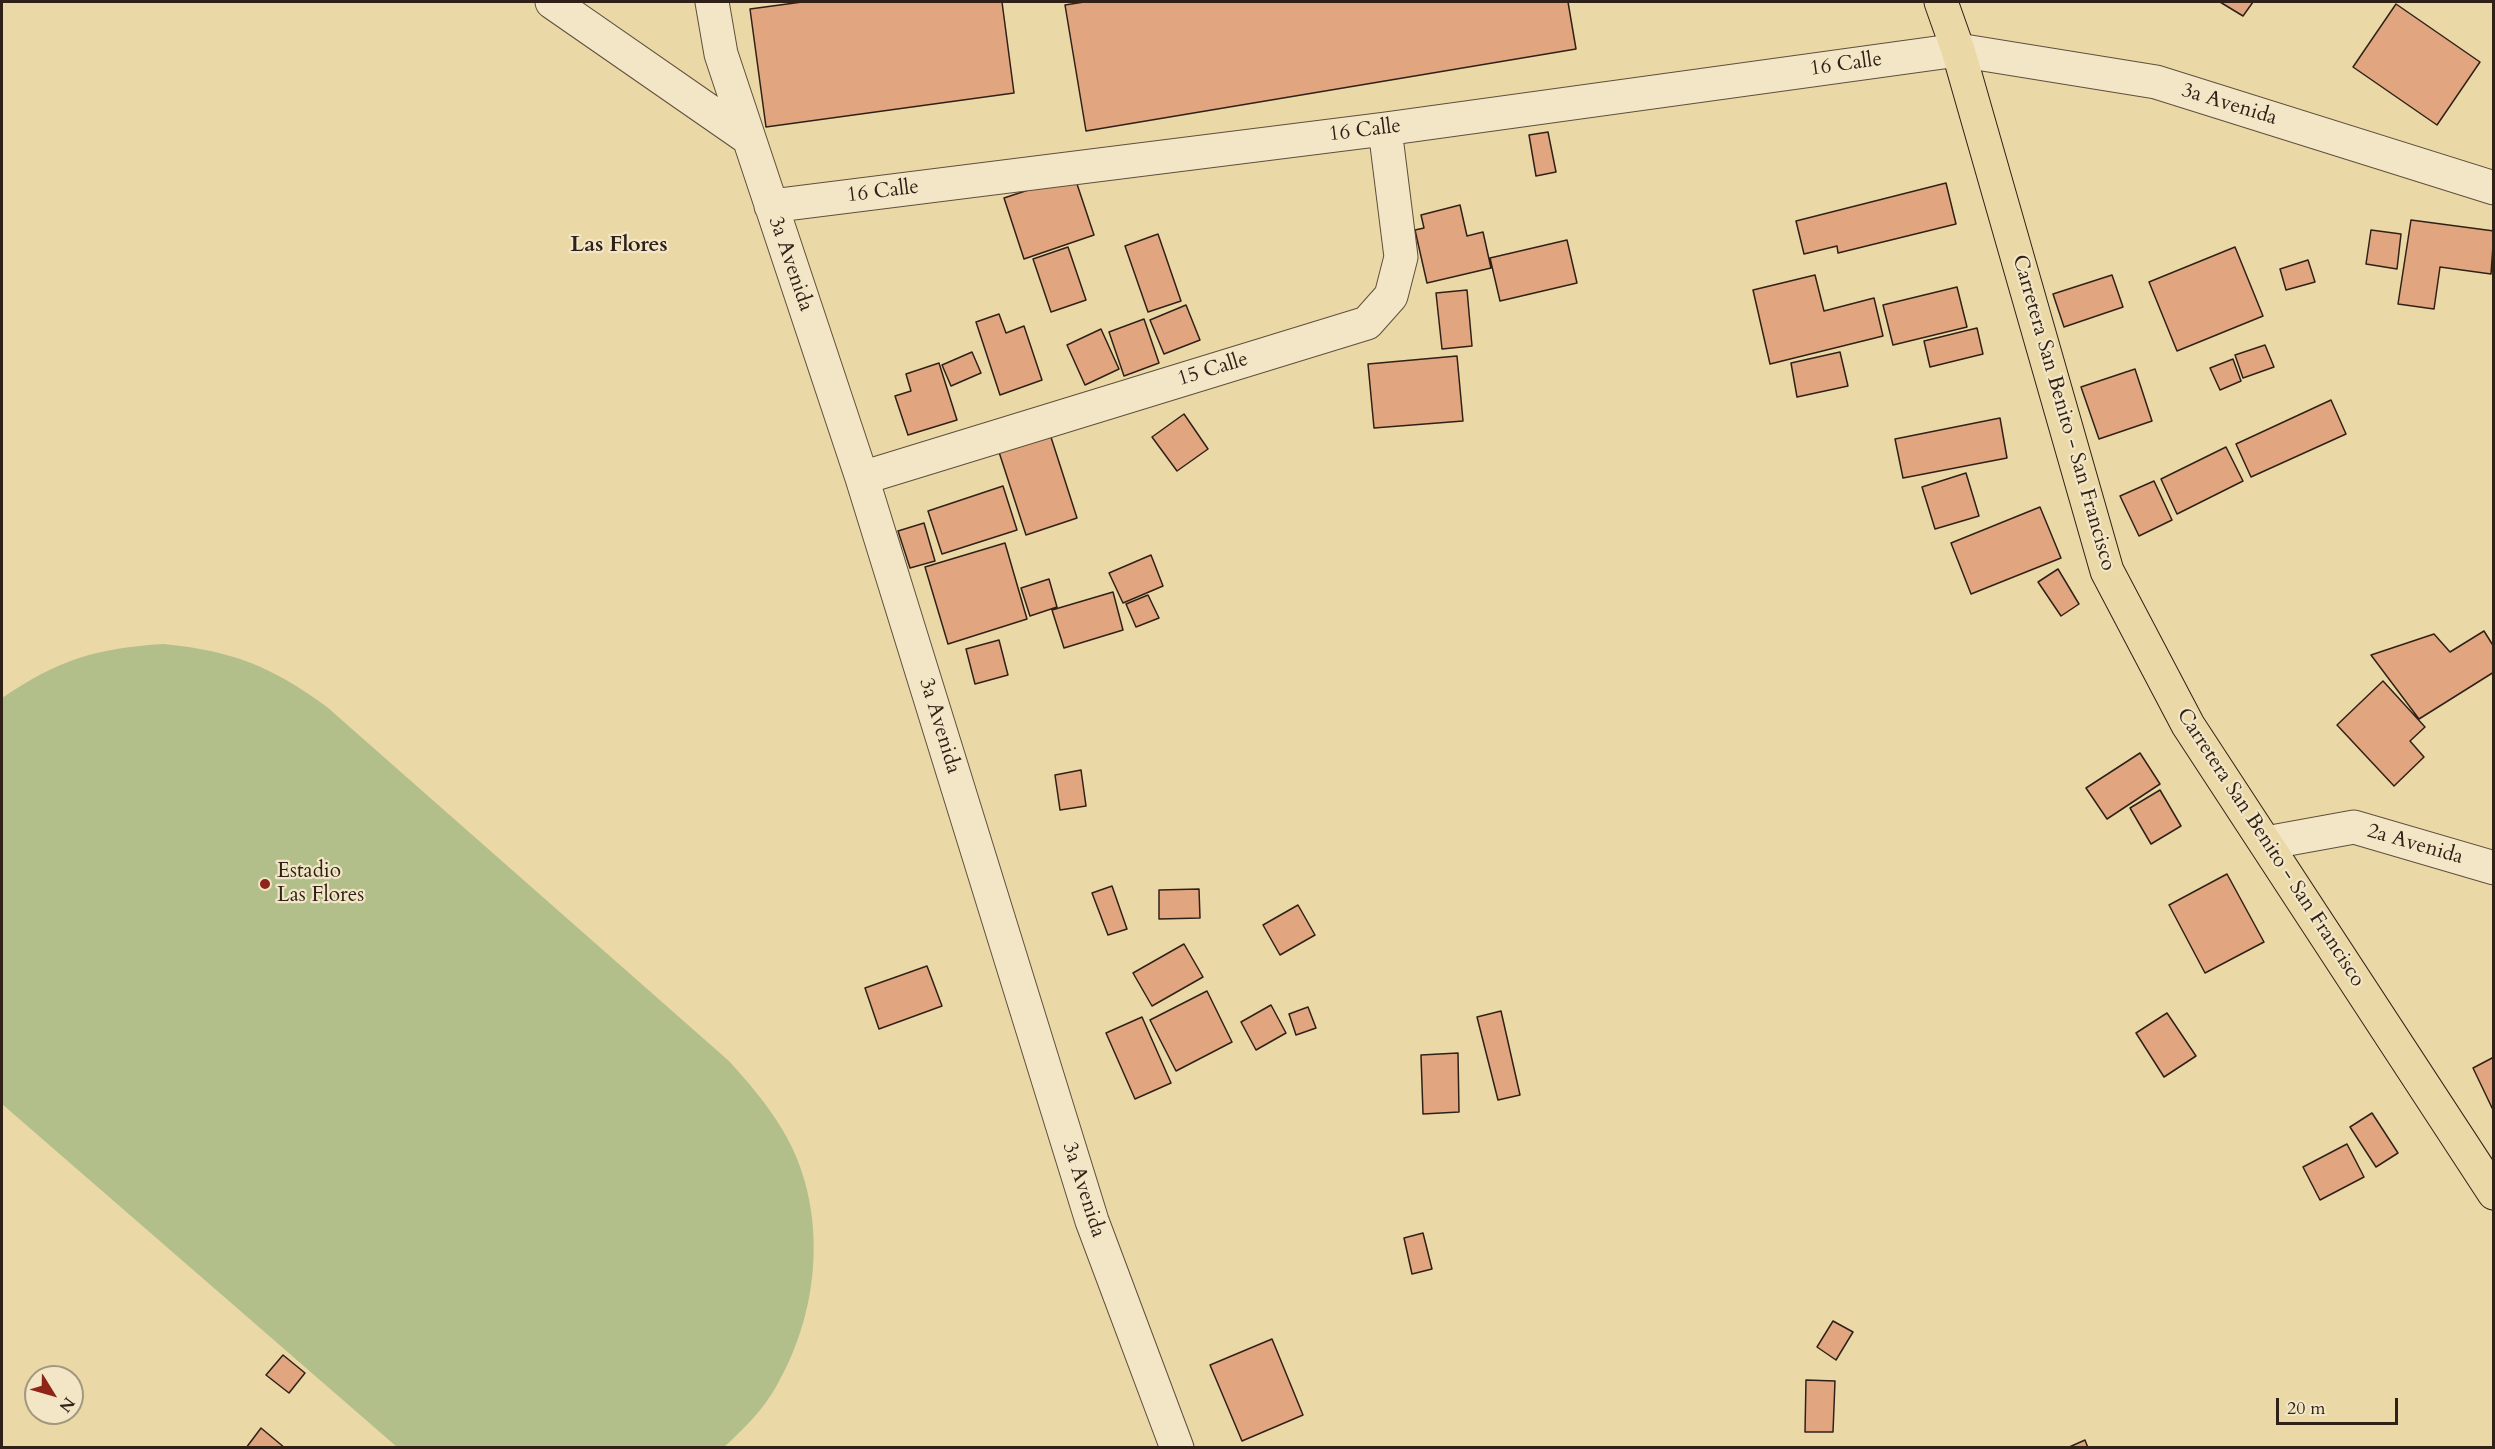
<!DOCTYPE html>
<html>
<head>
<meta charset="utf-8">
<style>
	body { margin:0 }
	#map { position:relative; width:2495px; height:1449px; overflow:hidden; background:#ebd8a7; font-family:Cardo,serif }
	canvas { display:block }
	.frame { position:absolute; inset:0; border:3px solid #302118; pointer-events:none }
	.north { position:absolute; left:24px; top:1365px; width:60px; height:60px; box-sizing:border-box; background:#f2e6c6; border:2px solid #a49780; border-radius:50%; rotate:127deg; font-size:16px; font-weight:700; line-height:24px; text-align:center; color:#302118 }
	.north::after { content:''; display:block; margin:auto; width:21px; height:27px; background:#8f2418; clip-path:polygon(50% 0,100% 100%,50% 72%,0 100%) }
	.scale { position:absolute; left:2276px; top:1398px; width:122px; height:27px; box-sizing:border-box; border:3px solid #302118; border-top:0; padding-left:8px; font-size:18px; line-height:21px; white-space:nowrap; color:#302118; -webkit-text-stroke:4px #f2e6c6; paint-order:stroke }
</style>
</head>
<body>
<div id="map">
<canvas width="2495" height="1449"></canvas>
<div class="frame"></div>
<div class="north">N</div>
<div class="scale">20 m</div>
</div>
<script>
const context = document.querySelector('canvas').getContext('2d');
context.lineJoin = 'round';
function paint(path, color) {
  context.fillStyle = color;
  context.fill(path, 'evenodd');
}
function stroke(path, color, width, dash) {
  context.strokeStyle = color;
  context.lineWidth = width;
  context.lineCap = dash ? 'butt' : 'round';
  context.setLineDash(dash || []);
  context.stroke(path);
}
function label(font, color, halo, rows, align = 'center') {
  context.font = font + ' Cardo,serif';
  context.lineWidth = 4.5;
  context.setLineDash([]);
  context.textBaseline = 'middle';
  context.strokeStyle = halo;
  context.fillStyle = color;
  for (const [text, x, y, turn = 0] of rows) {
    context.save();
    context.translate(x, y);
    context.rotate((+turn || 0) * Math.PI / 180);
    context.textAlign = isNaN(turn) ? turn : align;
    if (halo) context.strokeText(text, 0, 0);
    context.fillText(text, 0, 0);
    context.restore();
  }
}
paint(new Path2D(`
	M164,644C233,651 271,666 327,707L729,1061C749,1083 767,1104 782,1129C829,1206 821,1309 777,1385C764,1409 744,1429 724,1447H397L2,1104V698C58,660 96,648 164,644Z`), '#b3bf8a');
const building = new Path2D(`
	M802,2H1002L1014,93L766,127L750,9Z
	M1084,2H1568L1576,49L1086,131L1065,5Z
	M2220,2H2253L2243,16Z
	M2396,4L2480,62L2437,125L2353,67Z
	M1548,132L1556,172L1536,176L1529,135Z
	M1074,175L1094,235L1024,259L1004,198Z
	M1946,183L1956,224L1838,253L1837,246L1804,254L1796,221Z
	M1460,205L1467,236L1483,232L1491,268L1427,283L1415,230L1424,228L1421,215Z
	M2411,220L2494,231L2491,274L2440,267L2434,309L2398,304Z
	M2371,230L2401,234L2397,269L2366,264Z
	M1158,234L1181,301L1148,312L1125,246Z
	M1567,240L1577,283L1500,301L1490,258Z
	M1068,247L1086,300L1051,312L1033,259Z
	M2235,247L2263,316L2177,351L2149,282Z
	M2308,260L2315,282L2286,290L2280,269Z
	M1815,275L1824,311L1874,298L1883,336L1770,364L1753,290Z
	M2112,275L2123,307L2064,327L2053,294Z
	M1957,287L1967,327L1893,345L1883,305Z
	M1467,290L1472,346L1442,349L1436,293Z
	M1186,305L1200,340L1164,354L1150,320Z
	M999,314L1006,333L1024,326L1042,380L1000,395L976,322Z
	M1144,319L1159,363L1124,376L1109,332Z
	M1977,328L1983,354L1930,367L1924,341Z
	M1101,329L1119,369L1085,385L1067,345Z
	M2265,345L2274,367L2243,378L2235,355Z
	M972,352L981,373L951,386L942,365Z
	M1840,352L1848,386L1797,397L1791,363Z
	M1457,356L1463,421L1374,428L1368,364Z
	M2233,359L2241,381L2220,390L2210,368Z
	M939,363L957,420L908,435L895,396L911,391L906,374Z
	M2135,369L2152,421L2099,439L2081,387Z
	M2331,400L2346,434L2251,477L2236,444Z
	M1184,414L1208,449L1177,471L1152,437Z
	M2000,418L2007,458L1903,478L1895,439Z
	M1049,431L1077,518L1026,535L998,449Z
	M2226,447L2243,481L2177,514L2161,479Z
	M1966,473L1979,516L1935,529L1922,487Z
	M2154,481L2172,520L2139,536L2120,496Z
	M1003,486L1017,530L942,554L928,511Z
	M2040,507L2061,558L1971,594L1951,543Z
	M924,523L935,561L910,568L898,531Z
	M1005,543L1027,619L948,644L925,567Z
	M1151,555L1163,586L1123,603L1109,573Z
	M2058,569L2079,604L2061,616L2038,582Z
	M1049,579L1057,607L1030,616L1021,588Z
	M1113,592L1123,630L1064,648L1052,610Z
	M1148,595L1159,618L1136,627L1126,604Z
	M2484,631L2494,647V672L2419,719L2371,655L2434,634L2450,652Z
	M999,640L1008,675L975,684L966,649Z
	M2383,681L2425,727L2410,741L2424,757L2394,786L2337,725Z
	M2140,753L2160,784L2107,819L2086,788Z
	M1081,770L1086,806L1060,810L1055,775Z
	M2160,790L2181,826L2151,844L2130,808Z
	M2227,874L2264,942L2205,973L2169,905Z
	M1112,886L1127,929L1108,935L1092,893Z
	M1199,889L1200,918L1159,919V890Z
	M1298,905L1315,935L1280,955L1263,925Z
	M1184,944L1203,977L1152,1006L1133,973Z
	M927,966L942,1006L879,1029L865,988Z
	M1207,991L1232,1042L1176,1071L1150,1020Z
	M1271,1005L1286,1033L1256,1050L1241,1022Z
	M1308,1007L1316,1028L1296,1035L1289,1014Z
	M1501,1011L1520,1095L1498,1100L1477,1017Z
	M2167,1013L2196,1056L2164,1077L2136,1033Z
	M1142,1017L1171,1083L1135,1099L1106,1033Z
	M1458,1053L1459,1112L1423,1114L1421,1055Z
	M2494,1057V1112L2473,1068Z
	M2372,1113L2398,1153L2376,1167L2350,1127Z
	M2347,1144L2364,1177L2320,1200L2303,1167Z
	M1423,1233L1432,1269L1412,1274L1404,1238Z
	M1833,1321L1853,1332L1836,1360L1817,1347Z
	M1272,1339L1303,1415L1242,1441L1210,1365Z
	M283,1355L305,1373L289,1393L266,1375Z
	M1806,1380L1835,1381L1833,1432H1805Z
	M261,1428L285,1448H246Z
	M2085,1440L2088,1448H2067Z`);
paint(building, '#e1a67f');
stroke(building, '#302118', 1.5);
const minor = new Path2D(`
	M552,2L748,138
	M712,2L721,54L862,478L1092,1221L1177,1448
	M771,206L1385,129L1958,50L2156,82L2494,188
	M862,478L1367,323L1391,296L1401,257L1385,129
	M2266,843L2354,827L2494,868`);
const primary = new Path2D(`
	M1941,2L1958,50L2107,571L2188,725L2494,1193`);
stroke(minor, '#5f4f3c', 35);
stroke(primary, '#302118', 35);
stroke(minor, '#f2e6c6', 33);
stroke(primary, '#ebd8a7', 33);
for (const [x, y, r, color] of [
	[265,884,6,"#8f2418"]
]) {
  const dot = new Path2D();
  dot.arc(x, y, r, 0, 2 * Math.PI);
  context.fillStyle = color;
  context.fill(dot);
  stroke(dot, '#f2e6c6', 2);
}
label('21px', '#302118', '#f2e6c6', [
	["16 Calle",1846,65,-8],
	["3a Avenida",2229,105,17],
	["16 Calle",1365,131,-7],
	["16 Calle",883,192,-7],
	["3a Avenida",790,264,71],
	["15 Calle",1213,370,-17],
	["Carretera San Benito - San Francisco",2063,413,74],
	["3a Avenida",939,726,73],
	["2a Avenida",2415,845,16],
	["Carretera San Benito - San Francisco",2270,848,57],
	["3a Avenida",1083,1190,72]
]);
label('21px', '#302118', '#f2e6c6', [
	["Estadio",277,872],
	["Las Flores",277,896]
], 'left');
label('bold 22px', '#302118', '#f2e6c6', [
	["Las Flores",619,246]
]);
</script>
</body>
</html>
